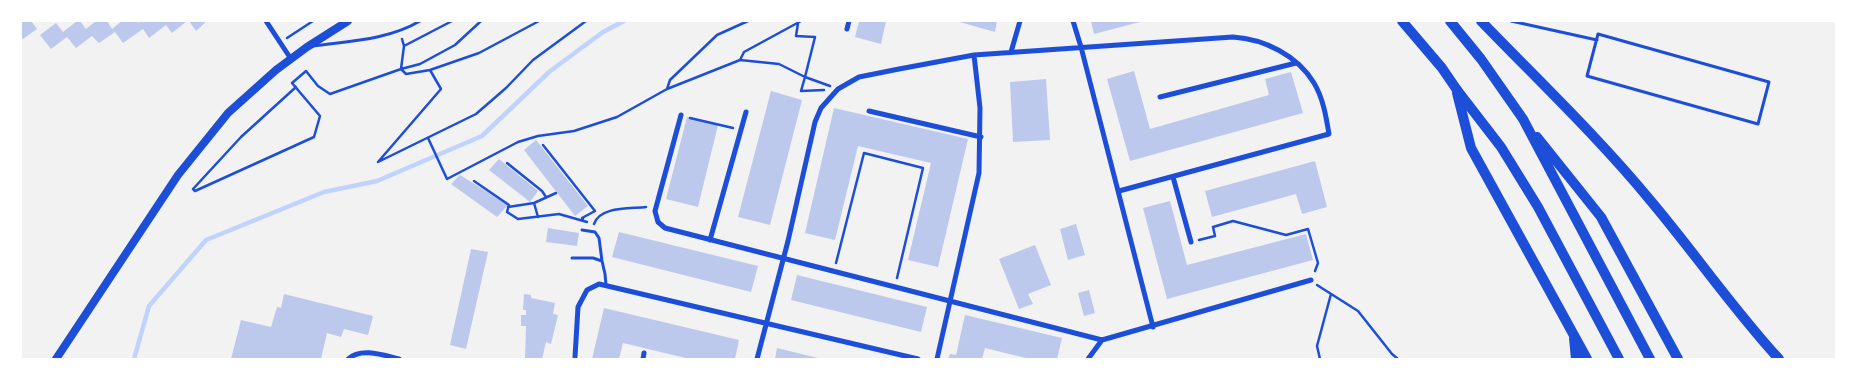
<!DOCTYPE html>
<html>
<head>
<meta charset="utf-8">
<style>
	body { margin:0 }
	#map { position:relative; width:1857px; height:380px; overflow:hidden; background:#f2f2f2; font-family:"IBM Plex Serif",serif }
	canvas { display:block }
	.frame { position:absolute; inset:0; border:22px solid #fff; pointer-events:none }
</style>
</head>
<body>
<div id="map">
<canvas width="1857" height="380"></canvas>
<div class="frame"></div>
</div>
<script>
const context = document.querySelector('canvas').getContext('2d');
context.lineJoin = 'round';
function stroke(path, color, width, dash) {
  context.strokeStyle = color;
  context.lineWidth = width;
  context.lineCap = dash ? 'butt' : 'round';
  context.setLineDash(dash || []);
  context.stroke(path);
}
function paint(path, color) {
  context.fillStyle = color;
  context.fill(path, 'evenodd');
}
stroke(new Path2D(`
	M134,359L149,306L206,240L324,192L377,181L482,136L549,72L603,32L624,21`), '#bfd3fe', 4.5);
paint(new Path2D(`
	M21,21H31L37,29L23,39L21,37Z
	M77,21H80L86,29L96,21H107L112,29L122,21H137L138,23L141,21H187L172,33L166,25L149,38L143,29L123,43L115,32L99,43L92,36L76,48L67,37L51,49L40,35L56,23L63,32Z
	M189,21H207L196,31Z
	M859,21H886L881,44L855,37Z
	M956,21H997L995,32Z
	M1091,21H1140V22L1094,34Z
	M1134,71L1150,129L1269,95L1265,79L1291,72L1303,113L1130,161L1107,79Z
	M1046,79L1050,140L1013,142L1010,82Z
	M771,91L802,100L770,225L738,217Z
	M834,108L968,139L938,267L908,260L931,163L858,146L835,240L805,233Z
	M687,117L718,125L698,207L666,199Z
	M536,140L588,206L575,216L524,150Z
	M499,159L538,191L530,202L489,170Z
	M1315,161L1327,207L1302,214L1296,194L1212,217L1205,191Z
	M460,175L508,205L497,217L451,184Z
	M1170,201L1187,265L1306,234L1313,260L1167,299L1143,208Z
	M1076,224L1085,255L1068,260L1060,229Z
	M548,228L579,233L577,246L546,242Z
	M619,232L758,266L751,292L612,257Z
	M1035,245L1051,285L1028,294L1033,304L1019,309L999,259Z
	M471,249L488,252L466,349L450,345Z
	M797,275L927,307L921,332L791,300Z
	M1089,290L1095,313L1084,316L1078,293Z
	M284,294L373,316L368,335L344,329L341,337L327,333L321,359H231L241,320L271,327L277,307L281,308Z
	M524,294L531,295V298L555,303L553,314L558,315L551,344L546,342L542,359H525L526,326H521V315H526V310H523Z
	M604,308L739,340L735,359H690L623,343L619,359H592Z
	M965,315L1062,338L1057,359H1030L985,348L982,359H948L950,354L956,355Z
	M777,348L818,358V359H775Z`), '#bdc9ec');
stroke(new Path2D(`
	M798,23L796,36L815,37L805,77L830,86
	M287,38L313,21
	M402,39L404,46L401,69L406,74L430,70L441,89L378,162L476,114L506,88L533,60L586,21
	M404,46L452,21
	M740,60L779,64L805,77L801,91L824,90
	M430,70L479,53L539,21
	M667,89L670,80L717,35L748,21
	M690,118L733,128
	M428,138L447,179L518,142L538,136L574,131L617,117L667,89L740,60L744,52L801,21
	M543,145L595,211L582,218L583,219
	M507,163L542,191L546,197
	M474,181L509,205L507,212L518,219L559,214L587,222
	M195,191L314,137L320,116L292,83L306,71L318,86L330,94L401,69L420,64L455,45L481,21
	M195,191L193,189L241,137L296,87
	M534,203L538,217
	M508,207L534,203L556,193
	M594,224C600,206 630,209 646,207
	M1199,240L1215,236L1213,227L1233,221L1286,235L1308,229L1318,263L1315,271
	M836,263L864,153L923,168L897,278
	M1317,285L1358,311L1392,354L1398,359
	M1320,359L1317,346L1331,294`), '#1d4ed8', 2.5);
stroke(new Path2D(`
	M1511,21L1597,40
	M1598,34L1769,82L1758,124L1587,76Z
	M313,46C349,41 388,40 420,21
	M582,230L595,232L599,238L602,261
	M572,258H593L602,261L605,274L606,285`), '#1d4ed8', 3);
stroke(new Path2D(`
	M266,21L291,59
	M1073,21L1081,47L1153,327
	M847,29L849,21
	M1011,52L1020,21
	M1160,97L1296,63
	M869,111L981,137
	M681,115L655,211L658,222L665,228L1102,340L1311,280
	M1173,177L1191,242
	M710,240L746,112
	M575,357L578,307L587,290L599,284L918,359
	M348,359C361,347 383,355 399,359
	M643,359L644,353
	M757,359L788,241L815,122L821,108L838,89L859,77L899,69L974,55L1233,37C1264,39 1297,55 1314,83C1323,98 1326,116 1329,134L1119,191
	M937,359L979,173L980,108L974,55
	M1088,359L1102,340`), '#1d4ed8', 5);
stroke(new Path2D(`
	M56,359L178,175L228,113L276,70L307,47L348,21`), '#1d4ed8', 8);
stroke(new Path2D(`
	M1402,21L1442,68L1457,90`), '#1d4ed8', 10);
stroke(new Path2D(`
	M1450,21L1481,59L1523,119L1650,359
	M1481,21C1538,80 1598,137 1650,200C1694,252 1733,309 1779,359
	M1457,90L1501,147L1538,207L1619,359
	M1457,93L1471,148L1587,359
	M1537,137L1601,217L1678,359
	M1574,338L1576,359`), '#1d4ed8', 10);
</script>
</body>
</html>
